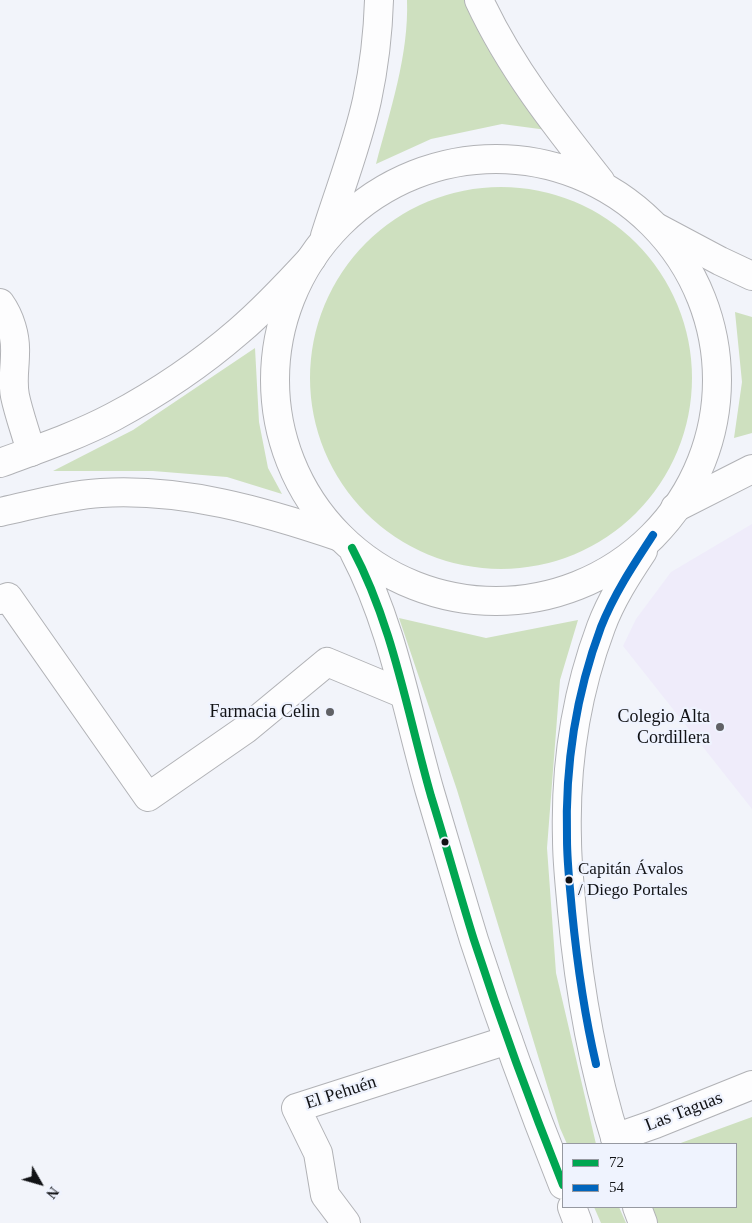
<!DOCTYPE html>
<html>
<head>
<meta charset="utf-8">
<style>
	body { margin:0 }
	#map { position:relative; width:752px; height:1223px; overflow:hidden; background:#f2f4fa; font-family:"Times New Roman",serif }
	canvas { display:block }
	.legend { position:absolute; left:562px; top:1143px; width:175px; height:65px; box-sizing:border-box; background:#eff3fe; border:1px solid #9699a1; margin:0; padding:6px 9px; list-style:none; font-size:15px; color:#111215 }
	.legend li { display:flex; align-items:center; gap:10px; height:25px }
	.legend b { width:25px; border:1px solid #9699a1 }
	.north { position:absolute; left:15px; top:1158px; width:50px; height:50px; -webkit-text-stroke:4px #eff3fe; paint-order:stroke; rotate:128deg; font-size:14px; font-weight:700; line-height:20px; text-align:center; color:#111215 }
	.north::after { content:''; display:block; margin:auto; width:18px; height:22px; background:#111215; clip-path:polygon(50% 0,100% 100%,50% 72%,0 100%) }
</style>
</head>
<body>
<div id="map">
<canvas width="752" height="1223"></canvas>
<ul class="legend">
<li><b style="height:6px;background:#00a651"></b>72</li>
<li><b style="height:6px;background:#0065bd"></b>54</li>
</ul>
<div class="north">N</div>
</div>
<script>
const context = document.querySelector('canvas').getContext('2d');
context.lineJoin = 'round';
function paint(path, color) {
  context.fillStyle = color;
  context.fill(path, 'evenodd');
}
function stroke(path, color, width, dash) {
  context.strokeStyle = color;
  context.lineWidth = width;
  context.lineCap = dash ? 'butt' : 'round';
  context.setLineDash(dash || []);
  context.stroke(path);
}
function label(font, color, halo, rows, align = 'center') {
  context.font = font + ' "Times New Roman",serif';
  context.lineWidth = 4.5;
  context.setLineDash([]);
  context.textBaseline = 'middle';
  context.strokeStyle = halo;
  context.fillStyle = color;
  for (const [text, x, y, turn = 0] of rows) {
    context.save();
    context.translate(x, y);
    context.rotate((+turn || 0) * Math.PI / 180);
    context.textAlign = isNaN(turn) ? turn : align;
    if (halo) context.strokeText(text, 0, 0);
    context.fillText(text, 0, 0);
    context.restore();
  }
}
paint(new Path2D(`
	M752,524V809L623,646L636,619L671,572Z`), '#efecfa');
paint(new Path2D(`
	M407,0H464L508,80L547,130L502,124L431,139L376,164C390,111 409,55 407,0Z
	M310 378a191 191 0 1 1 382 0a191 191 0 1 1-382 0Z
	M735,312L752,317V433L734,438L742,382Z
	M255,348L259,422L268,468L282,494L227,477L153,471H53L133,430Z
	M399,618L486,638L578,620L560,680L547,848L556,973L596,1144H567L560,1128L457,790Z
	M752,1117V1223H657L652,1207H736V1144H678Z
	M594,1207H619L626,1223H601Z`), '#cee0bf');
const minor = new Path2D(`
	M0,303C10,317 16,336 15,354C15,368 12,381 15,396C19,415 26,433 31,452
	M0,600L8,597L148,797L246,729L327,662L404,694
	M615,1138L655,1124L752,1085
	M346,1223L325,1195L318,1153L296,1108L508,1040`);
const major = new Path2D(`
	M658,228L720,261L752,276
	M0,463C38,449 77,436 113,417C158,393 201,364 239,331C265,309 289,283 312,258
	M675,508L752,469
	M0,512C33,505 67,495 101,493C184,488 263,511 340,537`);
const highway = new Path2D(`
	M479,0C510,67 555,124 601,182
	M275 380a221 221 0 1 1 442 0a221 221 0 1 1-442 0Z
	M325,236C339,191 357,146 367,100C374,67 378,34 379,0
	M354,552C393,626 407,712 430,792C445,842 459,891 474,940C501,1023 531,1105 563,1185
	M617,1144C593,1068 579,989 572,911C570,887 567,863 567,839C565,768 576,694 601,627C611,600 627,575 643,551
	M572,1207L578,1223
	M637,1207L643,1223`);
stroke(minor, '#b1b2b6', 30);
stroke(major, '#b1b2b6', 30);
stroke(highway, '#b1b2b6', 30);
stroke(minor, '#fdfdfe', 28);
stroke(major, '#fdfdfe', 28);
stroke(highway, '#fdfdfe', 28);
stroke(new Path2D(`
	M352,548C393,625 407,712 431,796C446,844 459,892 474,940C501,1023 531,1105 563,1185`), '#00a651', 8);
stroke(new Path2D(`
	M596,1064C584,1013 577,962 572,911C570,887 567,863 567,839C565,768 576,694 601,627C614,594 634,564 653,535`), '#0065bd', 8);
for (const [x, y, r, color] of [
	[330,712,5,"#606165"],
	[720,727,5,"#606165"],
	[445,842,4.5,"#111215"],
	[569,880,4.5,"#111215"]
]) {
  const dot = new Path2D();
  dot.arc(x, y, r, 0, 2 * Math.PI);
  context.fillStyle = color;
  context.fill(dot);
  stroke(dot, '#eff3fe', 2);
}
label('17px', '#111215', '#eff3fe', [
	["Capitán Ávalos",578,870],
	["/ Diego Portales",578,891]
], 'left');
label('18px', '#111215', '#eff3fe', [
	["Farmacia Celin",320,712],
	["Colegio Alta",710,717],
	["Cordillera",710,738]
], 'right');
label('18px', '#111215', '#eff3fe', [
	["El Pehuén",341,1093,-18],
	["Las Taguas",684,1112,-21]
]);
</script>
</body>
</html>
